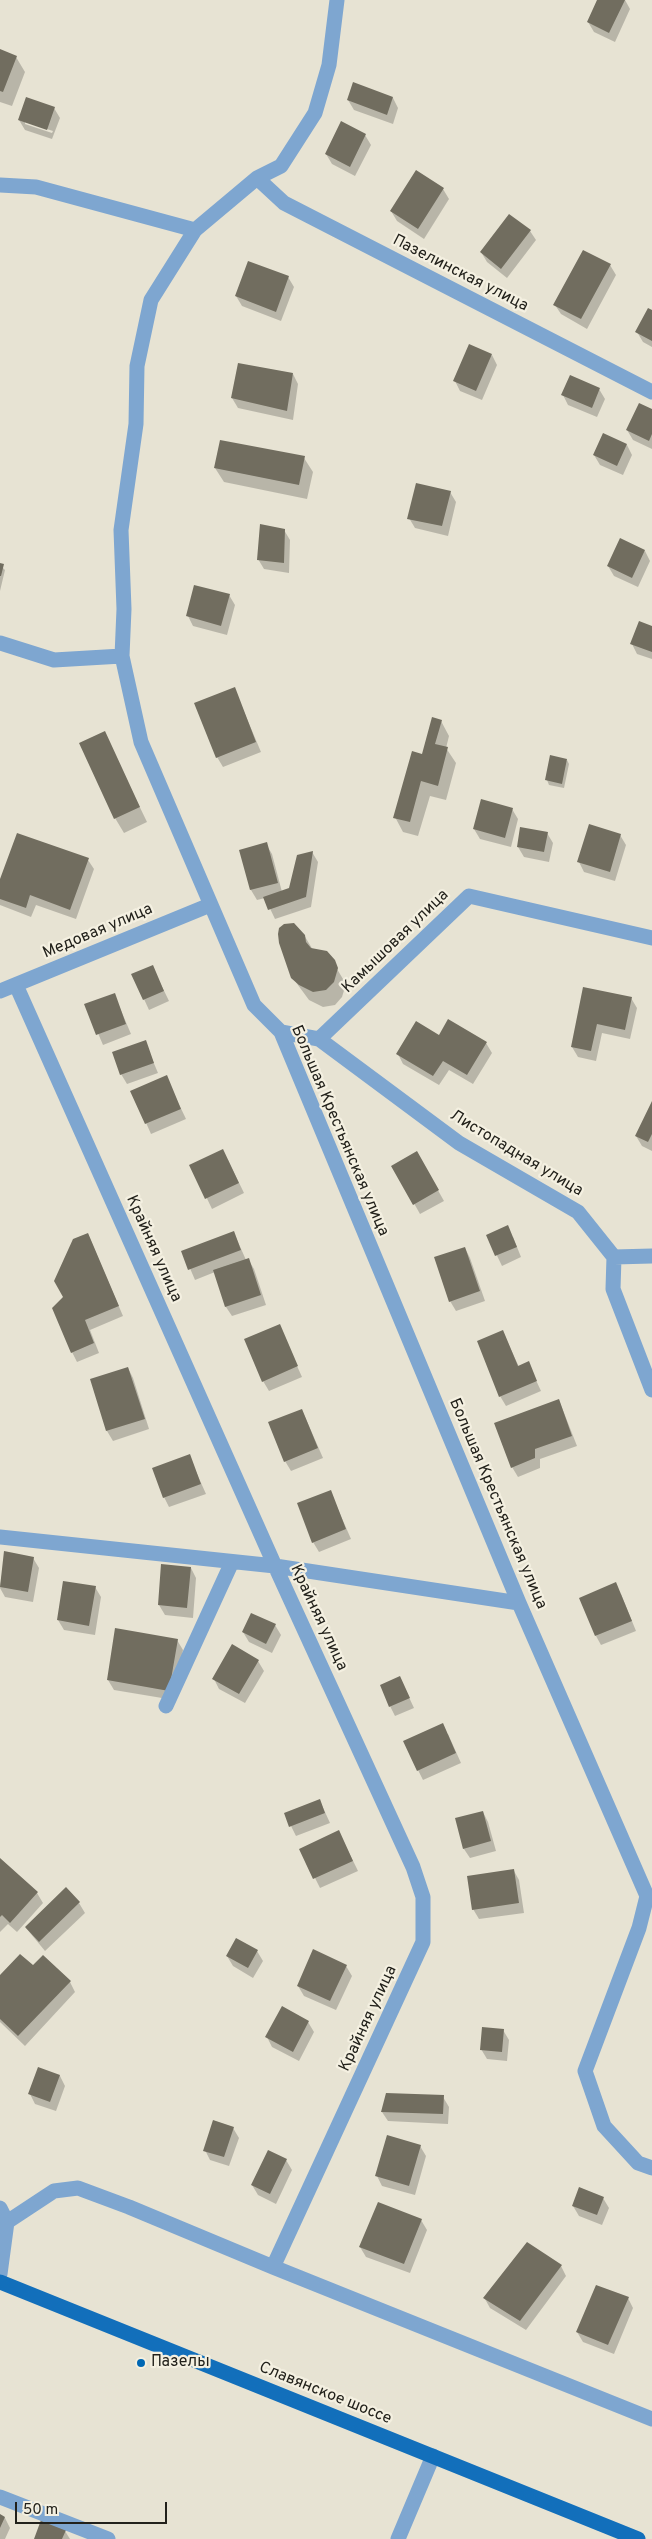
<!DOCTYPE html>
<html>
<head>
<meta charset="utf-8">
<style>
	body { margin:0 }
	#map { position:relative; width:652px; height:2539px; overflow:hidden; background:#e7e3d3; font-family:Overpass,sans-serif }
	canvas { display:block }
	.scale { position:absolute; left:15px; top:2502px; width:152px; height:22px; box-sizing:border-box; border:2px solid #22211b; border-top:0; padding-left:6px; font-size:15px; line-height:18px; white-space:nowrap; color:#22211b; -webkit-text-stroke:4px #f4f0e1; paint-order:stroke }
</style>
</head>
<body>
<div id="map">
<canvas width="652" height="2539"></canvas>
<div class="scale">50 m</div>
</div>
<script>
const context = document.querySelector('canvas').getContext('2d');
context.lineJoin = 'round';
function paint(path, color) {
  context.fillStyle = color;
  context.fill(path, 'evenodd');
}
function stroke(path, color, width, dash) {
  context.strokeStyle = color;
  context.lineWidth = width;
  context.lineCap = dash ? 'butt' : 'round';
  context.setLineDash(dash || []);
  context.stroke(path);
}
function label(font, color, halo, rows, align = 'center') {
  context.font = font + ' Overpass,sans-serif';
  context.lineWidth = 4.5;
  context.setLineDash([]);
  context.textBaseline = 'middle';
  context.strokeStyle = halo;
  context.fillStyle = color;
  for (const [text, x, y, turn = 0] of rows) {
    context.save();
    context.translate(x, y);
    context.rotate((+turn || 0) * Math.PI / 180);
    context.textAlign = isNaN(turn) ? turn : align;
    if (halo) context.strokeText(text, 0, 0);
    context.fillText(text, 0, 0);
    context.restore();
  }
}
paint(new Path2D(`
	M599,0H625L630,9L615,42L594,32L588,22Z
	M0,51L16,57L25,72L12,106L0,102Z
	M393,98L398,108L393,124L354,110L348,100Z
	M54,108L60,118L52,139L25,130L19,120ZM25,122L53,131L52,133L25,124Z
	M365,135L371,145L355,176L332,164L326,154Z
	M416,172L443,189L449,199L424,239L397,221L391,211Z
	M530,231L536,240L507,278L487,262L481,252Z
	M610,265L616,275L587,329L561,314L555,305Z
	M288,277L294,287L281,321L242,306L236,296Z
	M652,312V347L643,342L637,332Z
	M492,355L497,365L482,400L460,391L455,381Z
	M293,374L298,384L293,420L238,408L232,398Z
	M599,389L605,399L597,417L568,405L563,395Z
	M652,410V449L633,440L627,430Z
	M627,445L632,455L623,475L600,465L594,455Z
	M304,458L313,472L307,499L224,482L215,468Z
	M450,492L456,502L448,536L415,528L409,518Z
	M284,530L290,540L289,573L264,569L258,559Z
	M645,551L650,561L638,587L614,576L608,566Z
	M0,565L5,570L0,591Z
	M229,595L235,605L227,635L193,626L188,616Z
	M652,627V659L637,654L632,644Z
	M234,688L261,752L223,767L217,757Z
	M441,721L449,736L446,748L456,763L446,800L430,796L418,836L403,832L395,817Z
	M104,733L147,822L124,833L115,818Z
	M567,760L569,764L564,788L549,785L547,780Z
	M512,809L518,819L511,847L480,839L474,829Z
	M547,833L553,843L549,862L524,857L518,847Z
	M620,835L626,845L615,881L584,872L579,862Z
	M266,844L272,854L282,892L290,889L312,852L318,862L311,907L275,919L265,898L257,900L251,890L240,851Z
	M88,860L94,869L76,919L36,905L31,917L0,905V883Z
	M304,935L313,950L337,969L346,984L342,997L335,1005L323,1007L309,1000L292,977Z
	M152,966L169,1001L149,1010L133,975Z
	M584,988L631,998L637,1008L630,1039L602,1033L596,1061L578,1057L572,1047Z
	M114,994L131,1034L103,1045L86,1005Z
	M439,1037L486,1043L492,1053L473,1084L449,1070L439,1085L403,1064L398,1054Z
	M145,1042L158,1073L127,1084L121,1074Z
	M166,1077L186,1119L151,1134L132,1091Z
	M652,1104V1151L642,1146L636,1136Z
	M417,1153L444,1201L420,1214L393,1166Z
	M228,1160L244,1193L212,1209L191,1165Z
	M234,1233L246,1260L248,1259L254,1269L266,1305L232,1316L226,1307L215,1272L195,1280L183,1252Z
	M88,1234L123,1316L90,1330L99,1353L77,1362L72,1352L64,1297Z
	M487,1235L513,1237L521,1257L502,1266Z
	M465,1248L470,1258L485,1301L456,1311L450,1301Z
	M279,1326L302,1377L269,1391L263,1381Z
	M503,1332L519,1367L528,1363L541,1391L506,1406L500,1396Z
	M128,1368L133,1378L149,1429L113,1441L107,1431L91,1380Z
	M559,1400L577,1446L540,1459V1468L518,1477L512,1467Z
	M302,1410L323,1458L291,1471L285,1461Z
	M189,1456L206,1494L169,1507L164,1497Z
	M330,1491L351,1539L319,1552L313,1542Z
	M5,1553L33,1558L39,1568L33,1602L5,1597L0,1588Z
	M162,1565L191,1568L196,1578L193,1618L165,1615L159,1605Z
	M64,1582L95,1587L101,1597L95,1635L64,1630L58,1620Z
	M621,1594L636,1631L601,1645L596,1636Z
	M275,1625L281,1635L272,1653L249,1642L243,1632Z
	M177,1640L183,1650L174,1700L114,1690L108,1680Z
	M258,1661L264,1671L245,1703L219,1689L214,1679Z
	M400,1678L414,1708L395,1716L390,1706Z
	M448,1734L461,1763L423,1780L418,1770Z
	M320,1801L330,1823L296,1836L291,1826Z
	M483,1812L488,1822L496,1851L470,1858L464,1849Z
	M339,1832L358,1871L320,1888L301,1850Z
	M0,1859L37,1893L43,1903L17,1932L8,1924L0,1932Z
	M514,1871L519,1880L524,1913L479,1919L473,1909Z
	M79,1903L85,1913L45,1951L26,1928Z
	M257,1951L263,1961L253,1978L233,1966L227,1956Z
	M346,1966L352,1976L336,2010L304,1996L298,1986Z
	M33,1967L70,1982L75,1992L25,2046L0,2022V1977Z
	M308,2022L314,2032L299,2061L272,2047L267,2037Z
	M503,2030L509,2040L507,2061L487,2059L481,2049Z
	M39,2069L60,2076L65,2086L56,2111L35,2104L30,2094Z
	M443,2097L449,2107L448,2124L388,2121L382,2112Z
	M233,2128L239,2138L229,2166L210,2160L205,2150Z
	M420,2146L426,2156L415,2195L382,2186L377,2176Z
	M286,2160L292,2170L276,2204L258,2195L252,2185Z
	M603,2198L609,2208L602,2225L579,2216L573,2206Z
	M421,2220L427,2230L410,2273L366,2257L360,2247Z
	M561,2266L566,2276L526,2330L490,2308L485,2299Z
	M628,2298L633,2308L614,2354L583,2342L577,2332Z
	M0,2516L5,2518L10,2528L5,2539H0Z
	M65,2531L70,2539H35Z`), '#0003');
paint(new Path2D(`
	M597,0H625L609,33L587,22Z
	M0,49L17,56L3,92L0,91Z
	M353,82L393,97L387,115L347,100Z
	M26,97L55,107L47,130L18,120Z
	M341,121L366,134L350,167L325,154Z
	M416,170L444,188L418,229L390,211Z
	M509,214L531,230L501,269L480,252Z
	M583,250L611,264L581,319L553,305Z
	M248,261L289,276L276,312L235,296Z
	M648,308L652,310V341L635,332Z
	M469,344L492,354L476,391L453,381Z
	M238,363L293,373L287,411L231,398Z
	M570,375L600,388L592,408L561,395Z
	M639,403L652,409V434L649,441L626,430Z
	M603,433L627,444L617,466L593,455Z
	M220,440L305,456L299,485L214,468Z
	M416,483L451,491L442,526L407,519Z
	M260,524L285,529L284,563L257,560Z
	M620,538L645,550L632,578L607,566Z
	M0,563L4,564L1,576H0Z
	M194,585L230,594L221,626L186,616Z
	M639,621L652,626V652L630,644Z
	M235,687L256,742L216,758L194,703Z
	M432,717L442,720L435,744L448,747L438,786L421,781L410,822L393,818L412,751L422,754Z
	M105,731L140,807L114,819L79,743Z
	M550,755L567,759L562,784L545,780Z
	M481,799L513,808L505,838L473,829Z
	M589,824L621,834L610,872L577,862Z
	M520,827L548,832L544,852L517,847Z
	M17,833L89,858L70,910L30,895L26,908L0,899V879Z
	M267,842L278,883L250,890L239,850Z
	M313,851L306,897L268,910L263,897L289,888L297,855Z
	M294,923L305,935L306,942L311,948L327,951L335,960L338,968L334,982L326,990L313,992L299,985L291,978L279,943L278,934L279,928L284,924Z
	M153,965L164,991L143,1000L131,974Z
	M583,987L632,997L625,1030L597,1024L591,1051L571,1047Z
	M115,993L126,1024L96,1035L84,1004Z
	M448,1019L487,1042L467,1075L443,1061L433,1076L396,1054L416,1021L439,1035Z
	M146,1040L154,1063L120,1075L112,1052Z
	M167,1075L181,1109L145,1124L130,1091Z
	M652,1101V1134L648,1142L635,1136Z
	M223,1149L239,1183L205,1199L189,1165Z
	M417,1151L439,1190L413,1205L391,1166Z
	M508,1225L517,1247L495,1256L486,1235Z
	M234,1231L241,1250L188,1270L181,1251Z
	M88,1233L119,1306L85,1320L94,1343L71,1353L52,1308L63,1297L54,1281L73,1239Z
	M465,1247L480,1291L449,1302L434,1257Z
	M249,1258L261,1295L225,1307L213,1270Z
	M280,1324L298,1366L262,1382L244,1339Z
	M503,1330L518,1366L529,1361L537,1381L499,1397L477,1341Z
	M128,1367L145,1419L106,1431L90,1379Z
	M559,1399L572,1436L535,1449V1458L511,1468L494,1423Z
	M302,1409L318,1448L284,1462L268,1422Z
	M190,1454L201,1484L163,1498L152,1468Z
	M331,1490L346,1529L312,1543L297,1503Z
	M4,1551L34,1557L28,1592L0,1587Z
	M161,1564L191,1567L187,1608L158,1605Z
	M63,1581L96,1586L89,1626L57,1620Z
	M616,1582L632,1621L595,1636L579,1598Z
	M251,1613L276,1624L266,1644L242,1632Z
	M115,1628L178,1639L169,1691L107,1680Z
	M232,1644L259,1660L239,1694L212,1679Z
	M400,1676L410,1698L389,1707L380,1685Z
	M443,1723L456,1753L417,1771L403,1741Z
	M320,1799L325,1813L289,1827L284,1813Z
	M483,1811L491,1841L463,1849L455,1818Z
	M339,1830L353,1861L313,1879L299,1849Z
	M0,1858L38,1892L10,1923L2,1915L0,1917Z
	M514,1869L519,1903L472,1910L467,1876Z
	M66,1887L80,1902L39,1942L25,1927Z
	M236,1938L258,1950L248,1968L226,1956Z
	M313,1949L347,1965L330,2001L297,1986Z
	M20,1954L33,1965L43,1955L71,1981L18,2036L0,2019V1975Z
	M282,2006L309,2021L293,2052L265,2037Z
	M482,2027L504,2029L502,2052L480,2050Z
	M38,2067L60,2075L50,2102L28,2094Z
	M386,2093L444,2095L443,2114L381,2112Z
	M213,2120L234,2127L224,2157L203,2151Z
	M387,2135L421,2145L409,2186L375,2176Z
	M268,2150L287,2159L270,2194L251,2185Z
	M579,2187L604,2197L597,2215L572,2206Z
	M378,2202L422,2219L404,2264L359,2247Z
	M527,2242L562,2265L520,2321L483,2298Z
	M596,2285L629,2297L608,2345L576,2332Z
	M0,2514L5,2517L0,2528Z
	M41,2520L66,2530L62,2539H34Z`), '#716d5f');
stroke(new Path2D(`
	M337,0L329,65L315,113L281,166L257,178L195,230L151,300L137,366L136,424L121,530L124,609L122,656L141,742L254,1005L281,1032L519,1603L647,1896L639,1928L585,2071L604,2126L638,2163L652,2168
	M257,178L284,203L652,392
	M0,185L36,187L195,230
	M0,643L54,660L122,656
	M16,985L275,1566L413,1867L423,1897V1942L273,2267
	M0,991L210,905
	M281,1032L319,1039L459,1143L578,1212L614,1257L652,1256
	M319,1039L469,896L652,938
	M614,1257L613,1289L652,1390
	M0,1537L275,1566L519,1603
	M166,1706L232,1562
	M0,2208L7,2222L0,2274
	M7,2222L54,2191L78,2188L129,2207L273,2267L652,2419
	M0,2497L108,2539
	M398,2539L433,2456`), '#7ea6d0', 15);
stroke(new Path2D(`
	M0,2282L638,2539`), '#126fbb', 15);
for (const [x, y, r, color] of [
	[141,2363,5,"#0067b3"]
]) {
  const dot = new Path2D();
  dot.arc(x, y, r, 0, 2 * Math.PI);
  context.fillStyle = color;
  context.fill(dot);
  stroke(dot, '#f4f0e1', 2);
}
label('16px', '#22211b', '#f4f0e1', [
	["Пазелинская улица",460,274,27],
	["Медовая улица",98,932,-23],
	["Камышовая улица",396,942,-44],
	["Большая Крестьянская улица",339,1131,67],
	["Листопадная улица",516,1154,31],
	["Крайняя улица",153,1249,66],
	["Большая Крестьянская улица",497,1504,67],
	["Крайняя улица",318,1618,65],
	["Крайняя улица",369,2019,-65],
	["Славянское шоссе",325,2394,22]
]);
label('16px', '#22211b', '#f4f0e1', [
	["Пазелы",151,2363]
], 'left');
</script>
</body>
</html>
